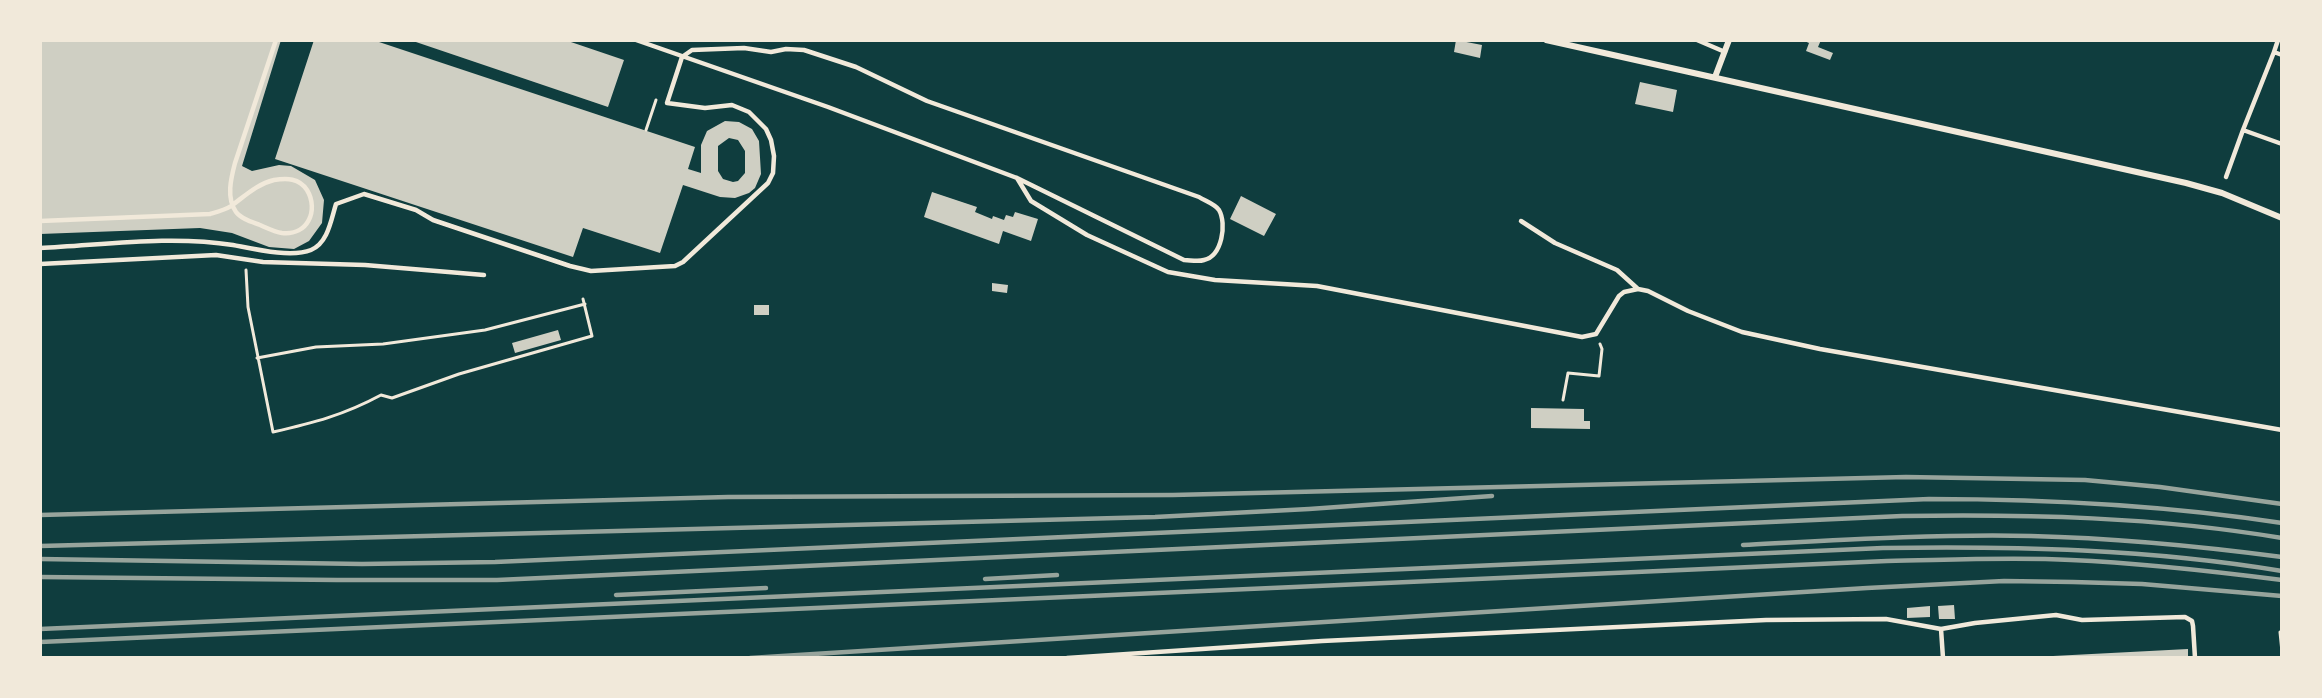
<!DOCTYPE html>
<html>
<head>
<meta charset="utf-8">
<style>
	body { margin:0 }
	#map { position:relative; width:2322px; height:698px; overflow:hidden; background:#0f3d3e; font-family:"Open Sans",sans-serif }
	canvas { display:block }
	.frame { position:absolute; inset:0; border:42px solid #f1e9da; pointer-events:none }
</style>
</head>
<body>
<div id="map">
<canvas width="2322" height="698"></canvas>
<div class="frame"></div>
</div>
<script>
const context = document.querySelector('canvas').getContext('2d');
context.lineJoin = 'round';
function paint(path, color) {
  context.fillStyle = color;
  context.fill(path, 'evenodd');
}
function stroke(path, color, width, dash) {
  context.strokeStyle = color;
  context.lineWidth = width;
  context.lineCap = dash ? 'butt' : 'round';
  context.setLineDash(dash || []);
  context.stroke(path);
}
paint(new Path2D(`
	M40,40H281L242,166L252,171L279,165L291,166L315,180L324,200L322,223L309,241L294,249L269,247L232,233L200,228L40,234Z
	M314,40H373L695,147L688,169L701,173V145L707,131L725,121L739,122L752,129L759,141L761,174L755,188L749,193L735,198L720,197L683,185L660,253L583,228L573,257L275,159ZM729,138L738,140L745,151V173L738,181L733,182L723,179L718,171V146Z
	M410,40H565L624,60L608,107Z
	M1456,40L1482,45L1480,58L1454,52Z
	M1802,40H1821L1818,47L1833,53L1830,60L1806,51L1809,43Z
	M1640,82L1677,90L1673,112L1635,104Z
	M932,192L977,207L975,212L992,219L993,216L1004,220L1006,215L1013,217L1015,212L1038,219L1031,241L1003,231L999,244L924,217Z
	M1241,196L1276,214L1264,236L1230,219Z
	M992,283L1008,285L1007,293L992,291Z
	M754,305H769V315H754Z
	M558,330L561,340L515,353L512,343Z
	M1531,408L1584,409V421H1590V429L1531,428Z
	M1954,605L1955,619H1939L1938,606Z
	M1930,606V617L1907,618V608Z
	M2188,649V658H2053V656Z`), '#cfcfc3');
stroke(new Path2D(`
	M646,130L656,100
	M246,270L248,307L273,432C313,423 344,415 381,395L392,398L459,374L592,336L583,299
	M257,358L316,347L383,344L485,330L585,304
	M1563,400L1568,373L1599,376L1602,349L1600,344
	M2280,632L2282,652`), '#f1e9da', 3);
stroke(new Path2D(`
	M1697,40L1725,52
	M2274,52L2278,40
	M2282,55L2274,52L2243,130L2282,144
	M2226,177L2243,130
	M1017,178L1031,201L1087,235L1168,272L1215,280L1317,286L1582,337L1596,334L1619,296L1624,292L1638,289
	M40,221L210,214C217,212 225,210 231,206C245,196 257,184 274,180C287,178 299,178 307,190C319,210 308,236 282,233C275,232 267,228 260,225C252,222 241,219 236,212C226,198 231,178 235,163L276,40
	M1521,221L1555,243L1617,270L1638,289L1648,291L1688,311L1742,332L1820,349L2282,430
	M40,248C104,245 170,235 233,245C254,249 291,258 311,250C328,243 331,220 336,204L364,194L416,210L433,220L570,266L591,271L675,266L683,262L768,183L773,173L774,156L771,140L766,129L749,112L732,105L705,108L667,103L682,57L692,50L744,48L771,52L786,49L804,50L856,67L927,101L1199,197C1205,201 1215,204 1219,210C1227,224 1222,256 1204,260C1198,262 1190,260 1184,260L1017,178L828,107L636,40
	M40,264L216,255L263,262L365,265L484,275
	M1941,629L1975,623L2056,615L2082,620L2185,617L2192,621L2193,626L2195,658
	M1067,658L1322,641L1766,620L1886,619L1941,629L1943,658`), '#f1e9da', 4.5);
stroke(new Path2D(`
	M1546,40L2186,183L2222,193L2282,218
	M1715,77L1729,40`), '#f1e9da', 6);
stroke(new Path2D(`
	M40,515L728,497L1173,495L1906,477L2085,480L2160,487L2282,504
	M1743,545C1839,540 1935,534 2031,536C2115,538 2198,546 2282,557
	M40,546L1155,517L1309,509L1492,496
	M40,559L362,564L495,562L1929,499C2048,499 2164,505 2282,523
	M40,577L337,580H497L1902,516C2029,514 2156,517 2282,538
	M985,579L1057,575
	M616,595L766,588
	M40,629L1883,548C2017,546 2149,549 2282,571
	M40,642L1887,561C1948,560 2010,557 2071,560C2141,563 2211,571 2282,580
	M750,658L1867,588L2004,581L2073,582L2142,584L2282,596`), '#97a49c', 4.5);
</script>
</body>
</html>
